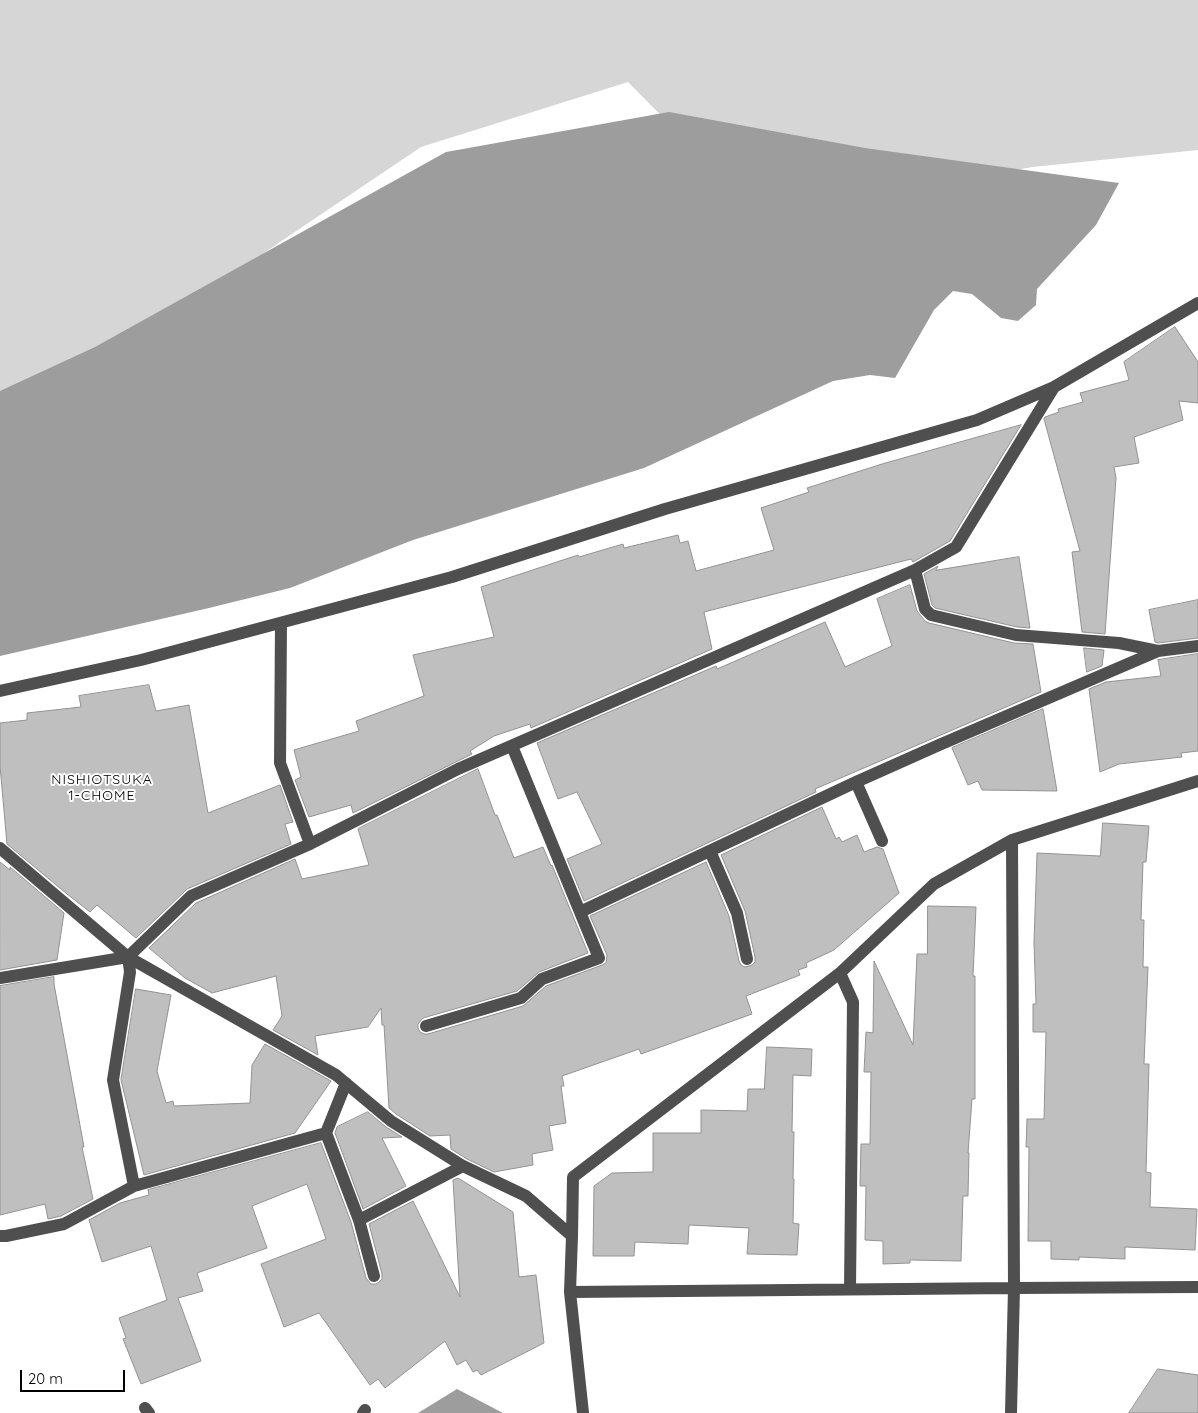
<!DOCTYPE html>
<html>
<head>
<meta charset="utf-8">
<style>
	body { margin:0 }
	#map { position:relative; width:1198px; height:1413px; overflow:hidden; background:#fff; font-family:Quicksand,sans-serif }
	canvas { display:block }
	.scale { position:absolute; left:20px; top:1370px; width:105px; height:22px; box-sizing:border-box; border:2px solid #000; border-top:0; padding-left:6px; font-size:15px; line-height:18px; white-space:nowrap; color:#000; -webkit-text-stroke:4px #fff; paint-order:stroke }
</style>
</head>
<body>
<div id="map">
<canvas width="1198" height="1413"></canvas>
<div class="scale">20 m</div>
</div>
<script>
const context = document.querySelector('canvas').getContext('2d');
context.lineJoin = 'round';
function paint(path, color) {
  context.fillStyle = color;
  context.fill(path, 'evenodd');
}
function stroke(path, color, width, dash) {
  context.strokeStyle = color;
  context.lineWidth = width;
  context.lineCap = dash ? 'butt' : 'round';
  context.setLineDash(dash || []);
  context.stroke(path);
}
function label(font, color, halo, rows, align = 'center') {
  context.font = font + ' Quicksand,sans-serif';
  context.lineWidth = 4;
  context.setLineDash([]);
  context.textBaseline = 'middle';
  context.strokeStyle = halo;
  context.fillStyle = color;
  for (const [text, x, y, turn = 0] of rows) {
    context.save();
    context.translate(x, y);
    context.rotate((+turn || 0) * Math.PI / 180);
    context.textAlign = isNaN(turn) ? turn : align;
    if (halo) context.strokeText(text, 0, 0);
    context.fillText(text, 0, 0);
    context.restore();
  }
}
paint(new Path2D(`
	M0,0H1198V150L1033,167L853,196L709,164L628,82L421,147L280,242L116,357L0,418Z`), '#d6d6d6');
paint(new Path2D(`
	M669,112L865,148L1119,183L1096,225L1037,289L1036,305L1018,321L1001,318L972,294L953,291L934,310L895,378L870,375L833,381L644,468L413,540L290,588L209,608L0,656V391L95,347L446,152Z
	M457,1389L503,1413H418Z`), '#9d9d9d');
const building = new Path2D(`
	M1175,327L1198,362V403L1179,401L1183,420L1134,437L1139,463L1114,467L1116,478L1105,634L1082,632L1072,552L1080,551L1044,419L1045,417L1059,412L1058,409L1083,402L1080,393L1129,380L1124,362Z
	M1021,425L950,541L913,562L911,559L704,612L712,649L531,728L530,724L494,736L470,751L472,754L353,813L351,805L309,817L295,780L301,777L294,750L359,731L356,721L424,696L413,655L494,637L481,587L578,555L579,557L623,544L624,548L678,535L680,543L688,541L696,571L774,550L761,508L809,492L807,488L882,464Z
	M1019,557L1030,628L1017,627L935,608L932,605L924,574L938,566L936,570Z
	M910,585L917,611L925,621L929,623L1014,643L1033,644L1041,692L815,789L816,792L584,901L567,859L602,844L577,792L558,799L537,743L716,666L717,669L825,622L845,667L892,646L877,599Z
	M1198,600V638L1158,643L1155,642L1149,610Z
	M1084,648L1104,650L1102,666L1087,672Z
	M1198,654V751L1181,753L1182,757L1119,764L1100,772L1089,689L1106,682L1161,676L1158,660Z
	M149,685L156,711L189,705L208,813L280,785L293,822L285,824L291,844L187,889L136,938L97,905L90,912L67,894L7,844L0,766V723L27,720V713L81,707L79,696Z
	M1043,709L1057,791L982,790L978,781L968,785L952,748Z
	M478,769L495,815H497L514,858L543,847L551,866L552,865L588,953L539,972L517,991L423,1018L418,1024V1028L420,1032L424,1034H428L523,1006L546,986L602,965L606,963L607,955L590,916L706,862L729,916L739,961L741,965L745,967L752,965L755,962V957L745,911L721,855L822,807L836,839L839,837L842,842L857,835L864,852L877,847L883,849L899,893L834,950L806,963L807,967L798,970L800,975L746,996L752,1014L641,1054L639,1049L562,1076L564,1086H561L566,1123L549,1126L553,1150L532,1154L533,1165L494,1172L467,1159L451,1149L450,1135L430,1136L396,1114L389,1108L384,1025H382L381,1008L368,1027L315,1036L318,1055L273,1030L282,1016L276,976L212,993L185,978L149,948L196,903L295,859L302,879L369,865L358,829Z
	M1103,823L1149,826L1146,862H1143L1141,920H1144L1143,967H1148L1144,1064H1149L1146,1172L1151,1173L1150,1207L1197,1209L1195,1250L1125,1247V1259L1079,1257V1260L1051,1259V1241H1028L1029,1147H1026L1027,1119H1044L1046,1032H1033V1004H1036L1034,942L1037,853L1100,856Z
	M0,862L10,870V867L64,913L57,960L0,970Z
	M928,906L976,907L973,976H975V1099H972L968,1153H969L968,1196H963L961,1261L910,1260V1263L883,1264V1241L865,1240L866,1186H860L861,1144H870L871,1072H864L866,1032L873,1033L874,961L913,1045L917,954H927Z
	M54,977V984L84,1147H82L93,1199L61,1216L48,1219L45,1204L0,1215V986Z
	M136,989L171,995L157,1071L166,1103L173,1101L174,1106L250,1103L252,1065L265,1044L331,1081L295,1133L144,1175L121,1080Z
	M767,1047L812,1049L811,1076L793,1075L792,1132H794L793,1179H794L793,1223L799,1224L797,1255L747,1254L749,1228L689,1225L688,1244L635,1242L634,1256H593L594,1186L612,1173L653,1172V1133H701V1110L747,1111L748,1089H764Z
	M368,1112L386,1127L402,1137L382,1138L406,1186L363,1209L335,1133L337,1127Z
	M321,1143L351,1222L366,1278L371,1284H376L379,1282L382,1279V1274L369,1224L413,1201L460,1297L453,1180L458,1178L513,1212L519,1277L536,1275L544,1343L481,1375L477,1370L473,1372L466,1360L457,1365L445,1341L385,1388L378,1379L370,1385L319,1313L284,1327L261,1264L326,1239L307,1184L252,1206L267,1248L197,1273L203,1291L178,1298L201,1361L141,1384L123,1339L126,1338L119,1318L167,1300L151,1246L102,1262L89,1220L120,1203L149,1195L148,1190Z
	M1158,1369L1198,1375V1413H1129Z`);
paint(building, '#bfbfbf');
stroke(building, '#939393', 1);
stroke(new Path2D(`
	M915,570L925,609L931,615L1016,635L1119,643L1158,651
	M281,623L280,763L310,844
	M0,691L141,660L452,577L665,509L977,420L1054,387L1198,303
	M512,746L580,912L856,782L939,745L1158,651L1198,646
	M856,782L882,841
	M0,848L128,957L336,1075L391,1121L463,1166L526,1196L572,1236L570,1292L583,1413
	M710,851L737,913L747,959
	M128,957L130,972L113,1080L134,1186
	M840,973L853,1002L850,1289
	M0,978L128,957L191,896L310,844L458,769L915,570L956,547L1054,387
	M426,1026L521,998L542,979L599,958L580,912
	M326,1133L359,1220L463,1166
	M359,1220L374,1276
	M0,1236H6L64,1224L134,1186L326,1133L346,1083
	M572,1236L573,1177L840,973L934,884L1012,840L1198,781
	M570,1292L1014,1288L1198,1287
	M145,1408L149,1413
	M363,1413L365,1410
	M1011,1413L1014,1288L1012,840`), '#4f4f4f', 12);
context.letterSpacing = '1px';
label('14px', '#000', '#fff', [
	["NISHIOTSUKA",102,780],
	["1-CHOME",102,796]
]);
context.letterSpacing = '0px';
</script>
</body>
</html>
